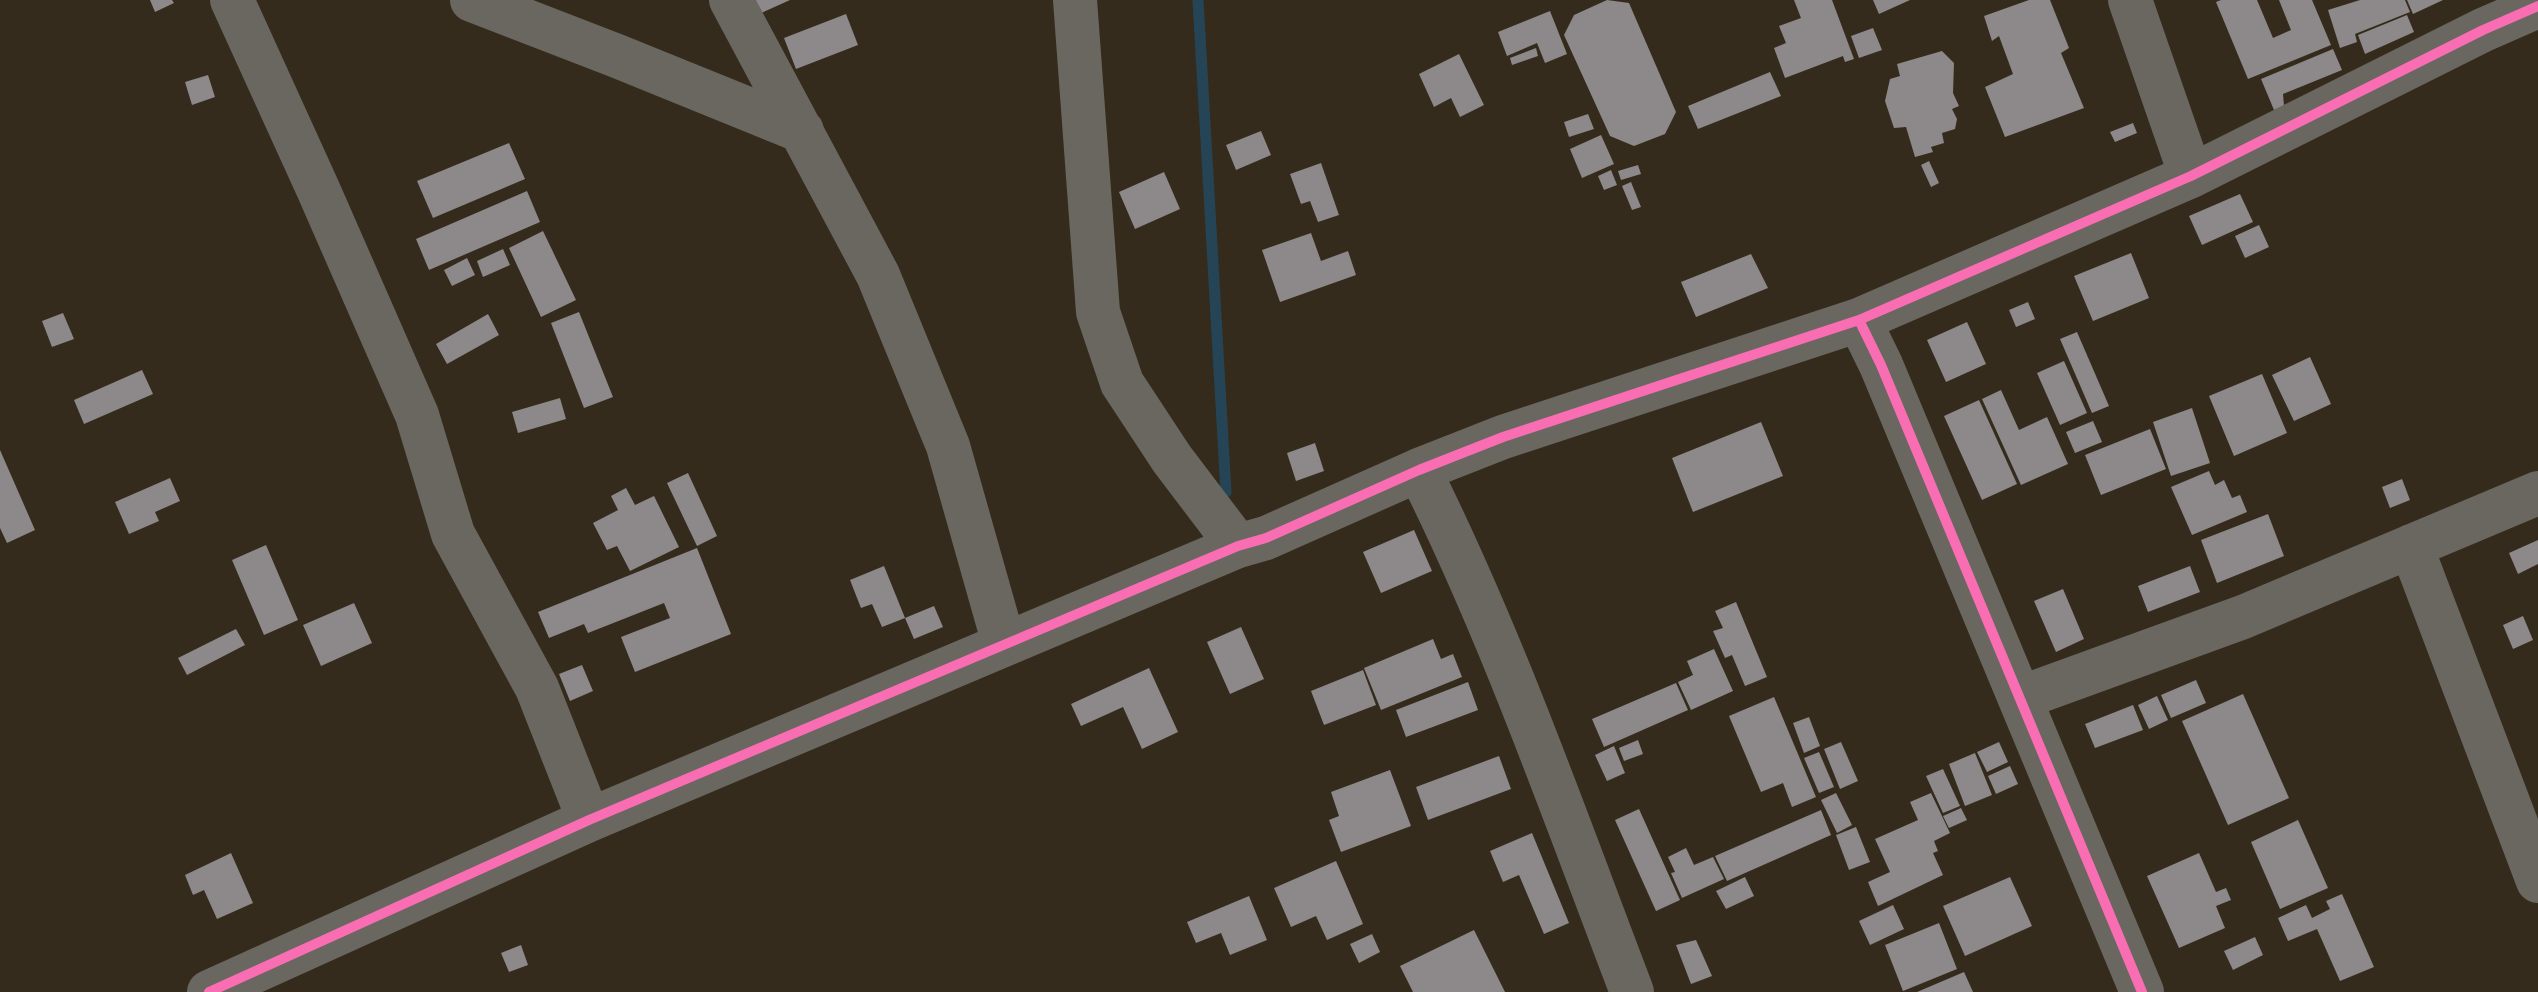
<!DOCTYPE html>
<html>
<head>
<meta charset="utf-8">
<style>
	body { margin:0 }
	canvas { display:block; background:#342b1c }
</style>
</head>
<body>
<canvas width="2538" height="992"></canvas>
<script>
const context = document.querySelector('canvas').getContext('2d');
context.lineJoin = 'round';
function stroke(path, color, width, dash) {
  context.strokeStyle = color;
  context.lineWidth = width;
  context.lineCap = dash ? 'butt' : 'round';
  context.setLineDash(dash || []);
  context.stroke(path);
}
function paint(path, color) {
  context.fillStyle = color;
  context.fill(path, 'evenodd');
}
stroke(new Path2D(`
	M1198,0L1226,492`), '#254556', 11);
paint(new Path2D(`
	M150,0H172L174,3L155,12Z
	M753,0H790L759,14Z
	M1607,0L1629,3L1676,112L1665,134L1634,146L1610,136L1564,35L1574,15Z
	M1794,0H1832L1854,59L1845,62L1843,56L1785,78L1774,48L1786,43L1779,26L1801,18Z
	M1873,0H1910L1879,14Z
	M2029,0H2050L2069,48L2061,53L2084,108L2005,137L1985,87L2013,74L1999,36L1992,41L1984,16Z
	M2221,0H2257L2273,38L2291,30L2279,0H2312L2331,45L2248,79L2216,2Z
	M2360,0H2405L2410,12L2355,34L2357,42L2340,48L2328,10Z
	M2407,0H2443L2413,14Z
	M1550,11L1567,54L1545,63L1537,43L1507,56L1498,32Z
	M846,14L858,45L796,69L784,38Z
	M2407,15L2414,32L2365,54L2358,35Z
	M1873,28L1882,50L1859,58L1851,36Z
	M1536,48L1538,56L1512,65L1510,58Z
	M2333,49L2342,70L2283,94L2284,106L2274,110L2261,79Z
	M1942,51L1954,63L1953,93L1959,106L1952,109L1957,119L1955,129L1942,133L1944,143L1931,147L1933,152L1915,157L1906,127L1894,128L1885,101L1890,79L1900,76L1897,64Z
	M1459,54L1484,105L1460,117L1451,98L1434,107L1419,74Z
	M1770,72L1781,96L1698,129L1688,106Z
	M208,75L215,97L192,105L185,82Z
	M1588,114L1594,129L1569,137L1564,122Z
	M2133,123L2137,133L2115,142L2110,132Z
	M1261,131L1271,155L1236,170L1226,145Z
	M1601,135L1614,164L1582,178L1570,149Z
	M509,143L525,179L433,218L417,181Z
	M1929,161L1939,183L1931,187L1921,165Z
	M1321,163L1339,215L1318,222L1310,201L1301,204L1290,174Z
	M1638,165L1641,174L1621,180L1618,171Z
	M1611,170L1617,185L1604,190L1598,176Z
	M1164,172L1180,209L1135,229L1119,192Z
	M1631,182L1641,207L1632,210L1622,186Z
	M527,191L540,222L429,270L416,239Z
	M2240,194L2253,222L2202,245L2189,216Z
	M2259,225L2269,247L2245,258L2235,236Z
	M543,231L576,300L541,317L509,248Z
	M1311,233L1321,261L1348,251L1356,275L1280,302L1262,250Z
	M503,249L510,265L483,277L477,261Z
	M2131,253L2149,298L2093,321L2074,276Z
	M1751,254L1768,288L1696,317L1681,282Z
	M467,258L475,275L452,286L444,270Z
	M2028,302L2035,319L2016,327L2009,310Z
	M579,312L613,397L584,408L551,323Z
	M63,313L74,339L52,347L42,321Z
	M488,314L499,335L447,364L436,344Z
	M1967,322L1986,364L1946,382L1927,340Z
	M2077,332L2109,406L2092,413L2060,339Z
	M2310,357L2331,404L2294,421L2272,375Z
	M2064,361L2087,413L2060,425L2037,373Z
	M142,370L153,394L84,424L74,400Z
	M2262,374L2287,433L2234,456L2209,396Z
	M2001,390L2019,430L2047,417L2068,464L2021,485L1982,399Z
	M560,398L566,419L518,433L512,412Z
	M1979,400L2017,484L1982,500L1944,416Z
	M2192,408L2210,463L2171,476L2153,422Z
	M2093,421L2102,442L2075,453L2066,432Z
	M1761,422L1783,476L1693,512L1672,458Z
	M2150,429L2166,469L2101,495L2085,455Z
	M1315,443L1324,471L1296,481L1287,453Z
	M0,450L35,530L7,543L0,528Z
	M2209,471L2215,485L2224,480L2232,498L2240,495L2247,512L2192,535L2171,487Z
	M688,473L717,536L697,546L667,483Z
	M170,478L180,501L155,512L159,521L129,534L115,502Z
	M2402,479L2410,500L2390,508L2382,487Z
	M626,488L635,505L654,496L679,547L630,571L617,546L607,550L593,523L618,510L611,496Z
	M2268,514L2284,556L2217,583L2201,540Z
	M1414,530L1432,571L1381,593L1363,552Z
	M2538,540V564L2518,574L2509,553Z
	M266,545L298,620L264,635L232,560Z
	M697,548L731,634L635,672L621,637L670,618L664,603L588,633L584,624L549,638L538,612Z
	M884,566L905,618L882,627L872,604L861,608L850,580Z
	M2190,566L2200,592L2148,612L2138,586Z
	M2063,589L2084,639L2056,652L2034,601Z
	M1736,602L1767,677L1745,686L1732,655L1725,658L1713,631L1723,628L1715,611Z
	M354,603L372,643L321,666L303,625Z
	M934,606L943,627L914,639L905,618Z
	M2523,616L2533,640L2513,649L2503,625Z
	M1241,627L1264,679L1230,694L1207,642Z
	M236,629L245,645L187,675L178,658Z
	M1433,639L1441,659L1453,654L1462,677L1381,710L1364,668Z
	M1714,649L1733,691L1691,710L1678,682L1693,675L1687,661Z
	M582,665L593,691L570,701L559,674Z
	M1149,668L1178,732L1142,749L1123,707L1081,726L1071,704Z
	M1363,670L1376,705L1324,725L1311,691Z
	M2196,680L2206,703L2171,718L2161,695Z
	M1468,682L1478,710L1406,737L1396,710Z
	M1676,683L1688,710L1604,747L1592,719Z
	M2243,694L2289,798L2228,825L2182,721Z
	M2157,696L2168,720L2149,729L2138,705Z
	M1774,697L1816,797L1792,807L1783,783L1761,792L1729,716Z
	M2133,705L2143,730L2095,748L2085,724Z
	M1809,717L1820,746L1804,753L1793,723Z
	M1638,740L1643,754L1624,761L1619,748Z
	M1841,742L1858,781L1840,789L1824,749Z
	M1999,742L2008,762L1987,772L1977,752Z
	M1614,746L1625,773L1607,781L1595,755Z
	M1819,752L1834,787L1819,793L1804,758Z
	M1975,753L1992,795L1965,806L1949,764Z
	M1499,756L1511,789L1428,820L1416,787Z
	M2010,766L2018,784L1996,794L1988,776Z
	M1943,769L1960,806L1943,813L1926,776Z
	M1390,770L1411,826L1341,852L1329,820L1339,816L1331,792Z
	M1836,793L1852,825L1837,833L1821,800Z
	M1931,793L1950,833L1934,841L1938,851L1933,853L1943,875L1878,906L1868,882L1890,872L1875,839L1918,820L1910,802Z
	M1961,808L1967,820L1949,828L1943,816Z
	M1639,809L1680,900L1656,911L1615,820Z
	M1821,810L1831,835L1727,881L1715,856Z
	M2298,820L2328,888L2280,909L2251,842Z
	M1856,827L1870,862L1849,870L1836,835Z
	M1532,833L1569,923L1544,934L1519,875L1503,882L1490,851Z
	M1686,848L1694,865L1713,857L1724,879L1682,898L1671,873L1675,872L1668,857Z
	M231,853L253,903L217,919L204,890L193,895L185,875Z
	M2199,853L2216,892L2226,888L2231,900L2216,906L2225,928L2179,948L2147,876Z
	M1336,861L1363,924L1327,940L1316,916L1291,927L1274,888Z
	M1745,877L1754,896L1726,909L1716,891Z
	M2010,877L2032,926L1965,956L1943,906Z
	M2342,894L2374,967L2340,981L2317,929L2288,941L2278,918L2306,905L2312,918L2330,909L2326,901Z
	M1249,896L1267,940L1230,955L1221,933L1196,943L1187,922Z
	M1893,905L1904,929L1870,945L1859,921Z
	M1939,923L1957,969L1903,991L1885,945Z
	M1474,930L1505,992H1413L1400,966Z
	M1372,934L1380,952L1359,963L1350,944Z
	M2255,937L2263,955L2233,970L2224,951Z
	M1696,940L1712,976L1691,984L1676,945Z
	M521,945L528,965L509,972L501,953Z
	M1964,972L1973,992H1917Z`), '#8d8889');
stroke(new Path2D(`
	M232,0L318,189L417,415L453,534L537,688L589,820
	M472,0L617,56L802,131
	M731,0L878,275L948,446L1004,644
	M1075,0L1098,312L1122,383L1172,459L1238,546
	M2130,0L2191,176
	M1419,470C1503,638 1565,817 1632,992
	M2411,546L2538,881
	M2020,698L2243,617L2538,493
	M209,992L589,820L1238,546L1266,538L1419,470L1503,437L1859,320
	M2142,992L1881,365L1859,320L2191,176L2483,30L2538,6`), '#6a6660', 44);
stroke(new Path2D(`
	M209,992L589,820L1238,546L1266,538L1419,470L1503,437L1859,320
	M2142,992L1881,365L1859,320L2191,176L2483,30L2538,6`), '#f96db3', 10);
</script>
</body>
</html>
